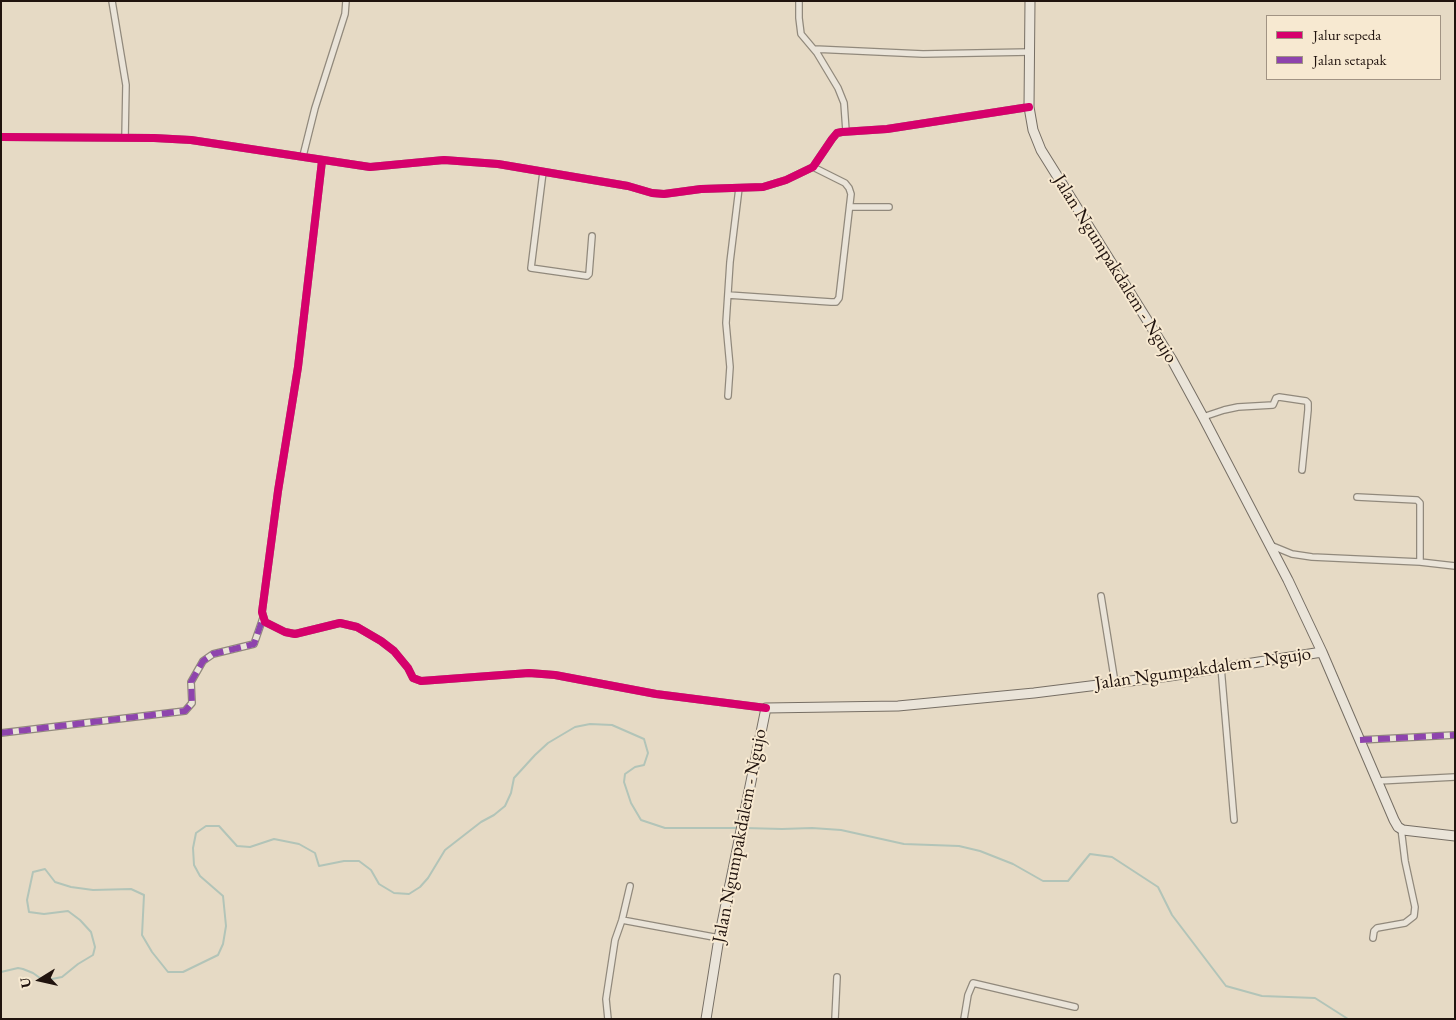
<!DOCTYPE html>
<html>
<head>
<meta charset="utf-8">
<style>
  body { margin:0 }
  #map { position:relative; width:1456px; height:1020px; overflow:hidden; background:#e6dac5; font-family:"EB Garamond",serif }
  canvas { display:block }
  .frame { position:absolute; inset:0; border:2px solid #20130e; pointer-events:none }
  .legend { position:absolute; left:1266px; top:15px; width:175px; height:65px; box-sizing:border-box; background:#f7e9d1; border:1px solid #a19383; margin:0; padding:6px 9px; list-style:none; font-size:15px; color:#20130e }
  .legend li { display:flex; align-items:center; gap:10px; height:25px }
  .legend b { width:25px; border:1px solid #a19383 }
  .north { position:absolute; left:15px; top:955px; width:50px; height:50px; -webkit-text-stroke:4px #f7e9d1; paint-order:stroke; rotate:260deg; font-size:14px; font-weight:700; line-height:20px; text-align:center; color:#20130e }
  .north::after { content:''; display:block; margin:auto; width:18px; height:22px; background:#20130e; clip-path:polygon(50% 0,100% 100%,50% 72%,0 100%) }
</style>
</head>
<body>
<div id="map">
<canvas width="1456" height="1020"></canvas>
<div class="frame"></div>
<ul class="legend">
<li><b style="height:6px;background:#d6006c"></b>Jalur sepeda</li>
<li><b style="height:6px;background:#8e44ad"></b>Jalan setapak</li>
</ul>
<div class="north">U</div>
</div>
<script>
const ctx = document.querySelector('canvas').getContext('2d');
ctx.lineJoin = 'round';
const toPath = rows => new Path2D(rows.map(r => 'M' + r).join(''));
function stroke(path, color, width, dash) { ctx.strokeStyle = color; ctx.lineWidth = width; ctx.lineCap = dash ? 'butt' : 'round'; ctx.setLineDash(dash || []); ctx.stroke(path); }
function write(font, color, halo, rows, align = 'center') {
  ctx.font = font + ' "EB Garamond",serif'; ctx.lineWidth = 4; ctx.setLineDash([]); ctx.textBaseline = 'middle'; ctx.strokeStyle = halo; ctx.fillStyle = color; for (const [text, x, y, turn = 0] of rows) {
    ctx.save(); ctx.translate(x, y); ctx.rotate((+turn || 0) * Math.PI / 180); ctx.textAlign = isNaN(turn) ? turn : align; if (halo) ctx.strokeText(text, 0, 0); ctx.fillText(text, 0, 0); ctx.restore();
  }
}
stroke(toPath([
  [745,828,782,829,812,828,841,830,904,844,959,846,980,851,1013,864,1043,881,1068,881,1090,854,1112,857,1158,887,1172,915,1226,986,1262,996,1315,998,1348,1019],
  [1,972,18,968,23,969,33,973,40,978,52,979,62,977,78,964,93,955,95,947,91,932,80,920,68,911,44,914,29,912,27,900,33,872,45,869,55,882,71,887,93,890,131,889,144,895,142,935,152,952,168,972,183,972,218,955,223,944,226,926,223,896,200,876,194,865,193,848,196,833,206,826,219,826,237,846,250,847,274,839,299,844,315,853,319,866,344,861,359,861,371,870,379,884,394,893,409,894,420,887,428,878,445,850,481,822,494,815,505,806,511,793,514,778,535,755,548,743,575,727,590,724,612,725,644,739,648,753,644,765,635,767,625,774,624,782,631,803,641,820,665,828,738,828]
]), '#b2c4b8', 2);
const street = toPath([
  [112,1,126,85,125,138],
  [799,1,799,18,801,34,817,53,838,88,844,103,846,131],
  [814,49,923,54,1030,52],
  [1,137,154,138,191,140,370,167,444,160,498,164,628,186,652,193,664,194,701,189,763,187,786,180,813,167,832,139,837,133,842,132,887,129,1029,107],
  [303,156,315,108,345,14,346,1],
  [322,161,298,367,278,491,262,612,265,622,285,632,295,634,340,623,357,627,381,641,394,651,408,668,413,678,421,681,529,673,555,675,656,694,766,708],
  [543,172,531,268,587,276,589,274,592,236],
  [850,207,889,207],
  [728,295,831,302,836,302,839,298,851,194,849,188,845,183,813,167],
  [728,396,730,367,726,323,730,262,739,188],
  [1203,417,1224,410,1238,407,1273,405,1276,398,1279,397,1306,401,1308,403,1308,410,1302,470],
  [1357,497,1417,500,1420,503,1420,562],
  [1270,545,1292,554,1312,557,1420,562,1455,566],
  [1101,596,1115,683],
  [1221,667,1234,820],
  [1,733,185,711,192,703,191,682,203,661,213,654,254,644,263,618],
  [1360,740,1455,735],
  [1378,781,1455,777],
  [622,920,719,938],
  [1373,938,1374,931,1377,928,1405,923,1414,916,1415,907,1405,861,1401,828],
  [608,1019,606,999,615,940,622,920,630,886],
  [835,1019,837,977],
  [964,1019,968,995,973,983,1075,1007]
]);
const secondary = toPath([
  [1030,1,1029,107,1033,130,1041,150,1172,360,1203,417,1288,580,1322,652,1394,820,1398,827,1403,830,1455,836],
  [706,1019,719,938,766,708,898,706,1034,693,1170,676,1322,652]
]);
stroke(street, '#91897c', 8);
stroke(secondary, '#766e64', 11);
stroke(street, '#eae4d9', 5.5);
stroke(secondary, '#eae4d9', 9);
stroke(toPath([
  [1,733,185,711,192,703,191,682,203,661,213,654,254,644,263,618],
  [1360,740,1455,735]
]), '#8e44ad', 6, [12, 6]);
stroke(toPath([
  [1,137,154,138,191,140,370,167,444,160,498,164,628,186,652,193,664,194,701,189,763,187,786,180,813,167,832,139,837,133,842,132,887,129,1029,107],
  [322,161,298,367,278,491,262,612,265,622,285,632,295,634,340,623,357,627,381,641,394,651,408,668,413,678,421,681,529,673,555,675,656,694,766,708]
]), '#d6006c', 8);
write('19px', '#20130e', '#f7e9d1', [
  ["Jalan Ngumpakdalem - Ngujo",1115,269,58],
  ["Jalan Ngumpakdalem - Ngujo",1203,669,-8],
  ["Jalan Ngumpakdalem - Ngujo",740,836,-79]
]);
</script>
</body>
</html>
